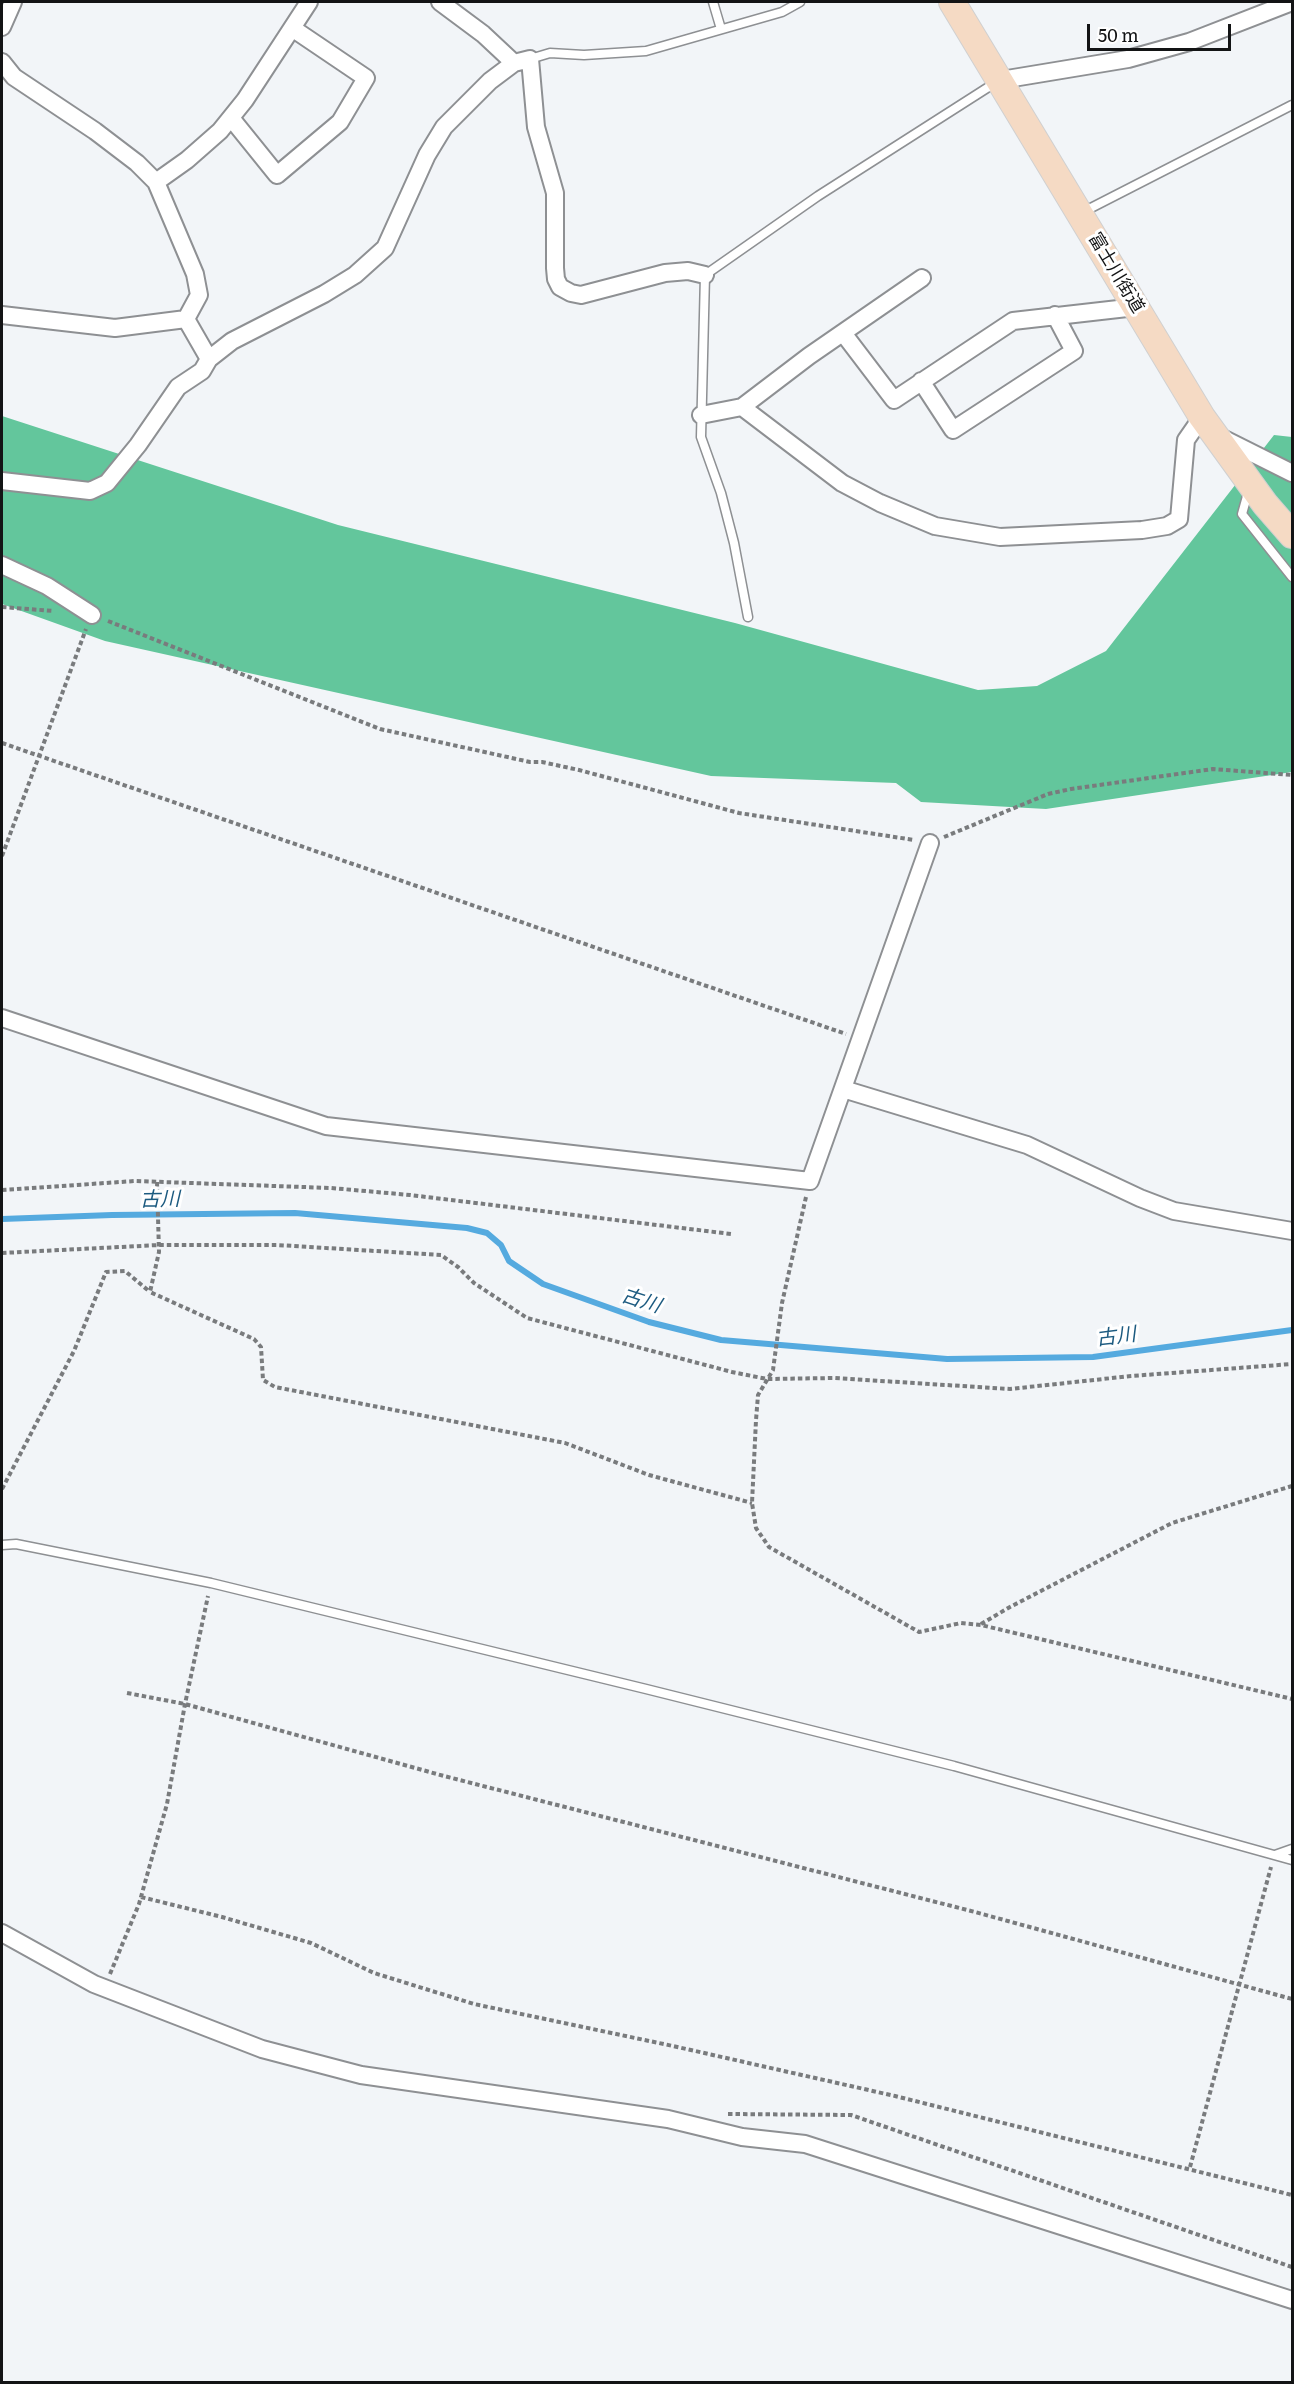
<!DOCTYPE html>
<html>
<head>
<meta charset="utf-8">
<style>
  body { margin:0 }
  #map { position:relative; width:1294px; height:2384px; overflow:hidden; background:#f2f5f8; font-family:Literata,serif }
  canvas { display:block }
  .frame { position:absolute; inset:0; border:3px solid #131415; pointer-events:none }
  .scale { position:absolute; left:1087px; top:24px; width:144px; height:27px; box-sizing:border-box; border:3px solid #131415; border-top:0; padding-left:8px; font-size:18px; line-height:21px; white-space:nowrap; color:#131415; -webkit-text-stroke:4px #fff; paint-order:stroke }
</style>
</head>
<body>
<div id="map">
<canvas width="1294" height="2384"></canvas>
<div class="frame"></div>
<div class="scale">50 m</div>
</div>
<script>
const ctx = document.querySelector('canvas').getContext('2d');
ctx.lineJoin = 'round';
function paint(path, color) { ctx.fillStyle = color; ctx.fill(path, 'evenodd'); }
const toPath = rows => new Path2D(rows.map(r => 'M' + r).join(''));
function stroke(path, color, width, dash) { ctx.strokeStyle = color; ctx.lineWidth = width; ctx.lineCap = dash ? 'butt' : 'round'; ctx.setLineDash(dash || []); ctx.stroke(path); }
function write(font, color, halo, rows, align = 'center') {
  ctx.font = font + ' Literata,"Noto Sans JP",serif'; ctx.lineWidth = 6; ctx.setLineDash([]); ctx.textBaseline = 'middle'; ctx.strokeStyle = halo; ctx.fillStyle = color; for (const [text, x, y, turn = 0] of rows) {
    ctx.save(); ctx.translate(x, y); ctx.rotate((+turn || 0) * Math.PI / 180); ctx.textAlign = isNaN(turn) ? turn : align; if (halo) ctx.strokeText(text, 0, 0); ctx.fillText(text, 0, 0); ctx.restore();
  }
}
paint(toPath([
  [2,416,338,525,735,623,978,690,1037,686,1106,651,1274,435,1292,437,1292,772,1046,809,921,802,896,783,711,776,105,641,2,604]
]), '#63c69c');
stroke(toPath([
  [2,1219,112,1215,295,1213,467,1228,487,1233,501,1245,509,1261,543,1284,649,1322,721,1340,947,1359,1093,1357,1292,1330]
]), '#55aadf', 6);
const service = toPath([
  [713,2,721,29],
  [530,59,550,53,584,55,646,51,782,12,800,2],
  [1083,212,1292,105],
  [1249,489,1242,514,1292,577],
  [748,617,734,543,721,493,701,437,705,275,818,196,998,81],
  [2,1545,16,1544,211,1583,646,1689,954,1766,1292,1860],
  [1275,1855,1292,1849]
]);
const minor = toPath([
  [440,2,483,34,514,63],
  [2,27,13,2],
  [2,62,14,77,95,131,137,163,156,182,195,274,199,295,186,319,209,359],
  [1001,80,1128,59,1189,42,1292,2],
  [231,118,277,175,340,122,366,78,292,28],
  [156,182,187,160,220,131,245,100,309,2],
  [2,315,115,328,186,319],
  [843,333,894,400,1013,321,1136,307],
  [921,381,953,430,1074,351,1055,315],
  [742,407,842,483,880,503,935,526,1000,537,1142,530,1167,526,1179,519,1186,440,1202,417],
  [701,415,742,407,809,356,922,278],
  [1218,436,1292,473],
  [2,481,90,491,107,483,138,445,178,387,202,371,209,359,232,341,324,294,355,275,385,248,427,155,444,127,490,81,514,63,530,59,536,127,555,193,555,268,556,279,560,287,571,293,581,295,665,273,688,271,705,275],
  [2,565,47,586,92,615],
  [2,1018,326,1126,810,1181,930,843],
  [843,1089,1027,1145,1140,1198,1174,1211,1292,1231],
  [2,1933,94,1984,262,2049,361,2075,668,2119,742,2137,805,2144,1292,2300]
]);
const primary = toPath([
  [952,2,1202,417,1265,504,1292,535]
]);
stroke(service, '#8e9093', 11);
stroke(minor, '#8e9093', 20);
stroke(primary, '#d0d0d0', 28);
stroke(toPath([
  [2,607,54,611],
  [108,621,380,729,530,762,542,762,579,770,739,813,914,840],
  [2,743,846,1034],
  [944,837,1048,794,1071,789,1213,769,1292,775],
  [2,856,86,629],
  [157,1182,159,1252,150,1292,254,1339,261,1347,263,1380,275,1387,565,1443,649,1475,752,1503],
  [2,1190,135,1181,331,1188,410,1195,731,1234],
  [806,1197,782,1303,773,1370,758,1395,756,1420,752,1503,756,1528,769,1547,919,1632,961,1623,981,1625,1292,1699],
  [2,1253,159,1245,277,1245,441,1255,458,1267,474,1283,527,1318,732,1372,767,1379,834,1378,1010,1389,1131,1376,1292,1364],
  [2,1489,74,1351,106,1272,125,1271,150,1292],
  [981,1624,1010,1607,1172,1523,1292,1486],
  [127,1693,185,1704,444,1776,975,1912,1292,1999],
  [141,1897,222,1917,311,1943,374,1973,474,2004,673,2046,895,2096,1292,2195],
  [110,1974,139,1904,167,1804,185,1704,208,1596],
  [728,2114,851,2115,1292,2267],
  [1190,2167,1271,1867]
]), '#797b7d', 4, [4.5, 3]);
stroke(service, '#fff', 8);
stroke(minor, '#fff', 16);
stroke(primary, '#f5dac4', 26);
write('18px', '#131415', '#fff', [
  ["富士川街道",1116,273,59]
]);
write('italic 20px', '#1d5b80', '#fff', [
  ["古川",160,1200,-1],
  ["古川",641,1301,18],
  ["古川",1116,1337,-7]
]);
</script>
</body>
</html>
